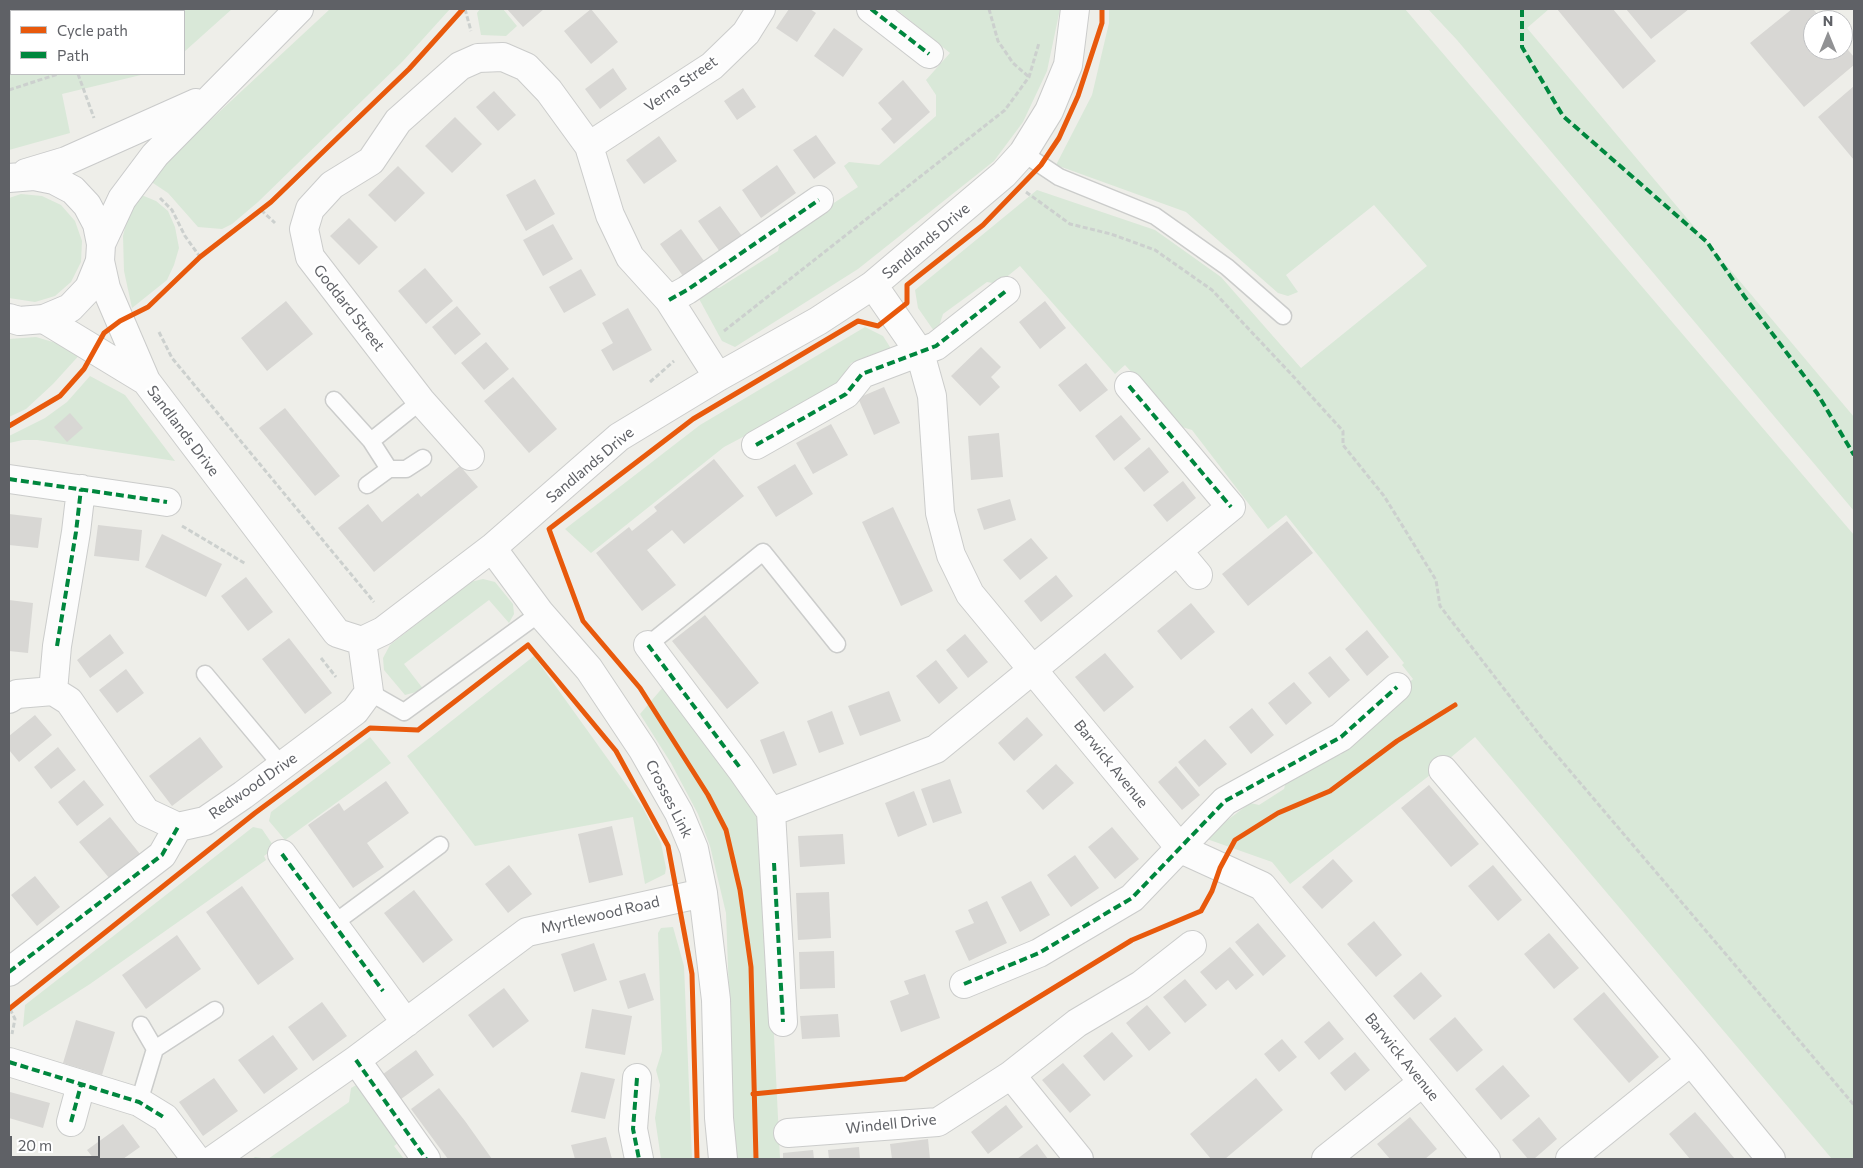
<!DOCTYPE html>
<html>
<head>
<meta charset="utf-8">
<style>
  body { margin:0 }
  #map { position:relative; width:1863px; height:1168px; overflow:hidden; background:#eeeee9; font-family:Commissioner,sans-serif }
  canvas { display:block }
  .frame { position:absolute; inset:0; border:10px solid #5f6166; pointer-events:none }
  .legend { position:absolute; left:10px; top:10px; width:175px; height:65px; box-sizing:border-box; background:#fff; border:1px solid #bfc0c2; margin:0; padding:6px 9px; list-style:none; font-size:15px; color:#5f6166 }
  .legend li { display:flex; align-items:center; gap:10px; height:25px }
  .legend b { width:25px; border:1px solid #bfc0c2 }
  .north { position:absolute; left:1803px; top:10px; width:50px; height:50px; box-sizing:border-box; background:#fff; border:1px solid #bfc0c2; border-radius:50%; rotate:0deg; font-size:14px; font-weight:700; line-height:20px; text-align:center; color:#5f6166 }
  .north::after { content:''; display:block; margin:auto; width:18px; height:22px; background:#919294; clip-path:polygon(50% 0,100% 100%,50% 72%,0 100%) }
  .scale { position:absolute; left:10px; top:1136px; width:90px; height:22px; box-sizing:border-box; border:2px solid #5f6166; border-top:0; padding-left:6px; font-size:15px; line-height:18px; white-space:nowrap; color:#5f6166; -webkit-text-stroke:4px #fff; paint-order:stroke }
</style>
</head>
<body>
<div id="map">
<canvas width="1863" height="1168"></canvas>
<div class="frame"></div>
<ul class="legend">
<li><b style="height:6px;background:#e8590c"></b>Cycle path</li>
<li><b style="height:6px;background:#00873e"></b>Path</li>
</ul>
<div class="north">N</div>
<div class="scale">20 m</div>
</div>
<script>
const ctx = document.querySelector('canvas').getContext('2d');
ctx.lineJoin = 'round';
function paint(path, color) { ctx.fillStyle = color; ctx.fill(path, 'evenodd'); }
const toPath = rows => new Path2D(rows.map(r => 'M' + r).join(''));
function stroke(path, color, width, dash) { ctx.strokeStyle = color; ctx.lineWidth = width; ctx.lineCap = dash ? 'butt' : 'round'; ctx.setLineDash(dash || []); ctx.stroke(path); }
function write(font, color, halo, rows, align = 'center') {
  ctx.font = font + ' Commissioner,sans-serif'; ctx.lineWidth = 5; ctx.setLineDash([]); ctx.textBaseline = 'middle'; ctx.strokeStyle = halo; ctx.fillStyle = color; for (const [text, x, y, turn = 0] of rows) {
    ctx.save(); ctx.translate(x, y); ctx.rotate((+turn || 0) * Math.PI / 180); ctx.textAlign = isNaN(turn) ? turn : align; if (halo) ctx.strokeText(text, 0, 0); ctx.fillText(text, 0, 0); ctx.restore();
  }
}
paint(toPath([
  [9,9,232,9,184,52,184,11,11,11,11,74,145,74,62,94,70,133,9,150],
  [330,9,450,9,403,61,258,202,232,224,222,229,198,227,168,193,147,179],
  [480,9,503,9,517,26,506,36,481,35,477,13],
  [896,9,1060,9,1047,71,1023,122,994,161,858,269,735,347,722,341,698,297,709,288,719,288,778,251,781,238,858,187,844,166,849,162,879,165,936,116,936,95,926,80,950,53],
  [1109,9,1405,9,1854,535,1854,1159,1832,1159,1475,737,1430,775,1290,884,1272,862,1204,838,1250,803,1259,805,1284,789,1287,777,1322,754,1340,755,1383,715,1384,707,1413,679,1402,665,1404,663,1286,515,1268,529,1192,430,1182,427,1125,365,1115,374,1020,266,998,284,987,282,943,314,939,326,934,331,918,308,915,290,1037,190,1155,230,1221,277,1301,368,1427,266,1374,205,1286,275,1298,292,1288,296,1278,293,1186,212,1056,165,1092,95,1109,23],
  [1428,9,1549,9,1527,28,1854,417,1854,511,1457,40],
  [21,194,42,196,61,205,75,221,82,241,81,262,71,282,55,296,35,302,9,298,9,198],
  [139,194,156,201,168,211,175,227,179,248,174,265,167,280,132,308,124,271,123,236,127,220],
  [865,327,883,336,895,355,879,352,851,363,837,387,724,447,591,553,565,529,700,425],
  [36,337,83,351,53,384,26,409,9,417,9,339],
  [90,376,125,395,175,461,37,440,23,440,9,443,9,436,45,418,67,402],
  [483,579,495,582,513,604,514,614,509,623,489,600,404,664,424,690,405,695,384,670,383,658,390,645,470,582],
  [534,656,643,808,661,843,666,868,665,874,645,884,633,817,475,846,407,756],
  [664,686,709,741,756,814,762,846,772,994,780,1159,735,1159,726,913,710,846,698,814,671,763,640,714],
  [370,737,391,763,285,840,269,821,271,812],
  [253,827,262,829,275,848,264,856,266,860,90,984,23,1027,25,1005],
  [673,927,684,966,692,1159,661,1159,655,1118,660,1085,656,1070,662,1051,658,933,661,928],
  [358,1084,401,1141,394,1146,404,1159,252,1159,255,1157,268,1159,349,1102,351,1088]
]), '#d9e8d8');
paint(toPath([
  [507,9,544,9,523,27],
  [591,9,618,42,591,64,564,31],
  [789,9,810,9,816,13,797,42,776,28],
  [1557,9,1613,9,1656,61,1623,89],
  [1626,9,1689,9,1651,39],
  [1792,9,1813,9,1823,20,1813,20,1813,50,1843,50,1843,44,1854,57,1854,65,1804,107,1750,43],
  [834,28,863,49,843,77,814,56],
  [613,68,627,89,600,109,585,89],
  [903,80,930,112,894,144,881,129,892,119,878,103],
  [1854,86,1854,160,1818,117],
  [743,88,756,107,737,120,724,101],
  [494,91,516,115,498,131,476,107],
  [455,117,482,144,452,173,425,146],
  [816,135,836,163,814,179,793,150],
  [659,136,677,161,644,184,626,160],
  [777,165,796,193,761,218,742,190],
  [398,166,425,193,395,222,368,195],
  [535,179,555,214,526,231,506,195],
  [720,206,742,236,720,252,698,221],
  [349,218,378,247,359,265,330,236],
  [553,224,573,259,543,276,523,240],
  [681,229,704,261,683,276,660,244],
  [425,268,453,301,426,324,398,291],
  [581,269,596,295,564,313,549,287],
  [286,301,313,334,267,371,241,338],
  [1045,301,1066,328,1040,349,1019,322],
  [457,306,481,334,455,355,432,327],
  [628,308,652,350,613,371,601,350,613,343,602,323],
  [486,342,509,369,484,390,461,363],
  [981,347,1001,367,991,377,1000,387,980,406,951,376],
  [1086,363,1108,390,1080,412,1058,385],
  [513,377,557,429,529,453,484,401],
  [884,387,900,423,874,435,858,398],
  [285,408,340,476,315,496,259,428],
  [70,413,83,428,67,442,54,427],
  [1121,415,1141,439,1114,461,1095,436],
  [831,424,848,455,813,474,796,443],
  [999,433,1003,477,971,480,968,436],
  [1149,447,1169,472,1144,492,1124,468],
  [714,459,744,496,684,544,672,530,647,550,676,585,642,611,596,553,629,527,632,531,657,511,654,507],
  [795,464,813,494,776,517,757,487],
  [460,466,478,487,374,572,338,528,368,504,382,522,418,493,421,497],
  [1183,481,1196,498,1167,522,1153,505],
  [1010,499,1016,520,984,530,977,509],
  [893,507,933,591,901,606,862,522],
  [9,514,42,518,38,548,9,545],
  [1287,521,1313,553,1248,606,1222,574],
  [98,525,142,530,139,561,94,556],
  [162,534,222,564,206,597,145,567],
  [1031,538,1048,558,1020,580,1003,560],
  [1056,575,1073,596,1041,622,1024,601],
  [246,577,273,612,248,631,221,596],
  [9,600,33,603,28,653,9,651],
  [1191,603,1215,632,1181,660,1157,631],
  [705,615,759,683,727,709,672,641],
  [1367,630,1389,657,1367,676,1345,649],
  [110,634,124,653,90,678,77,660],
  [965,634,988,662,968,678,946,650],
  [289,638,332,693,305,714,262,659],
  [1105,653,1134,687,1104,712,1075,677],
  [1330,656,1350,680,1329,698,1308,673],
  [936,660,958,688,939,704,916,676],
  [126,669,144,693,117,713,99,690],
  [1294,682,1312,703,1286,725,1268,703],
  [889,691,901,721,860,736,848,706],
  [1252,708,1274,735,1251,754,1229,727],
  [832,711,844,744,819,753,807,721],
  [35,715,52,735,19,762,9,750,9,736],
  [1027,717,1043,735,1014,761,998,743],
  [784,731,797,765,773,774,760,740],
  [200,737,223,767,172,806,149,776],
  [1205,739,1227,764,1199,787,1178,762],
  [58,747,76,770,51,789,34,767],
  [1056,764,1074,783,1043,810,1026,791],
  [1176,766,1200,795,1182,810,1158,782],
  [950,779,962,813,933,823,921,789],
  [84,780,104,805,77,826,58,802],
  [386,781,409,813,367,843,384,867,353,888,308,825,339,803,344,811],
  [1429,785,1479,844,1451,867,1401,808],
  [914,791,927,825,898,837,885,803],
  [110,817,140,854,110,879,79,842],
  [612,826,623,875,589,883,578,834],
  [1112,827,1139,859,1115,879,1088,847],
  [843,834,845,864,800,867,798,836],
  [1075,855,1099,888,1071,907,1047,875],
  [1333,859,1353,881,1322,909,1302,887],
  [509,865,532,894,508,913,485,884],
  [1493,865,1522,900,1498,921,1468,886],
  [35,876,60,907,37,926,11,895],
  [1031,881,1050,915,1020,932,1001,897],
  [242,886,294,959,258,985,206,912],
  [414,890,453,940,423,963,384,913],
  [829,892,831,938,798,940,796,893],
  [987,901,1007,943,969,961,955,931,974,923,968,910],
  [1374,921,1402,955,1376,977,1347,944],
  [1258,923,1286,956,1263,976,1235,942],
  [1549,933,1579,968,1554,989,1524,954],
  [177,935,201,969,146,1009,122,975],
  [594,943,607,980,574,992,561,954],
  [1230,947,1254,975,1236,990,1228,980,1216,990,1200,972],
  [834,951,835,988,800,989,799,952],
  [1421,972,1442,996,1414,1020,1393,996],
  [645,973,654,1000,628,1009,619,981],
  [925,974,940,1018,901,1032,890,1001,909,994,904,981],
  [1185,979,1207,1005,1185,1023,1163,997],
  [504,988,529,1021,493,1048,468,1015],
  [1604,992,1659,1057,1629,1083,1573,1019],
  [322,1002,347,1036,313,1061,288,1027],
  [1147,1005,1171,1033,1149,1051,1126,1023],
  [592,1009,632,1016,625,1055,585,1048],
  [838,1014,840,1037,802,1039,800,1016],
  [1455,1017,1483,1050,1457,1072,1429,1039],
  [76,1020,115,1032,102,1075,63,1063],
  [1329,1021,1344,1039,1319,1060,1304,1042],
  [1112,1032,1133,1056,1104,1081,1083,1056],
  [273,1035,298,1069,264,1094,238,1060],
  [1282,1039,1297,1057,1279,1072,1264,1054],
  [416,1050,434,1075,397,1102,379,1077],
  [1355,1052,1370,1070,1345,1091,1330,1073],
  [1063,1063,1091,1095,1070,1113,1042,1080],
  [1503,1065,1530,1096,1501,1120,1475,1089],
  [581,1072,615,1079,605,1119,571,1112],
  [214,1078,238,1111,203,1136,179,1102],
  [1256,1078,1283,1110,1225,1159,1211,1159,1190,1134],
  [439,1088,465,1121,492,1159,448,1159,436,1143,411,1109],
  [10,1092,50,1103,43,1128,9,1118],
  [1006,1105,1023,1127,988,1154,971,1132],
  [1695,1112,1709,1128,1735,1159,1690,1159,1669,1134],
  [1410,1117,1437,1149,1425,1159,1390,1159,1377,1144],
  [1539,1117,1557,1139,1534,1159,1528,1159,1512,1140],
  [123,1124,140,1147,123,1159,94,1159,87,1150],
  [606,1137,612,1159,575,1159,571,1145],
  [928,1139,930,1159,892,1159,890,1144],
  [1037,1144,1048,1159,1017,1159],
  [859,1147,860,1159,829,1159,828,1150],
  [813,1150,814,1159,783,1159,783,1153]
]), '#d8d7d4');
const service = toPath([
  [1023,153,1059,177,1155,216,1227,267,1283,316],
  [334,400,371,441,389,469],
  [371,441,421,401],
  [367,485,389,469,406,469,423,458],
  [648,645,763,552,837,644],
  [205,674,282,766],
  [369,692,404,712,540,613],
  [333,924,440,845],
  [141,1025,155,1049,215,1010],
  [139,1102,155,1049]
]);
const minor = toPath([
  [871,9,929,54],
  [589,146,712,66,746,33,761,9],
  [100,261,106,288,146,381,337,633,362,641,383,631,492,548,619,437,718,377,818,321,873,285,1004,174,1023,153,1049,111,1068,65,1075,9],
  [873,285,920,353,932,396,940,513,951,555,970,594,1181,849,1262,886,1486,1159],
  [669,300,687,290,819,200],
  [44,319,146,381],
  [756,445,846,394,862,374,936,346,1006,291],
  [470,456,421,401,310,257,304,229,310,209,332,185,371,161,398,121,460,66,478,58,503,57,526,67,549,91,589,146,610,215,630,257,669,300,718,377],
  [9,479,167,502],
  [492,548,540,613,589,669,643,750,679,813,694,849,703,893,716,1000,719,1118,723,1159],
  [1178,551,1198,575],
  [648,645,741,769,771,812,783,1022],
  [53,691,57,646,76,532,81,489],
  [9,699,17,694,53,691,69,701,146,812,178,827,205,821,243,795,355,711,369,692,362,641],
  [1443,770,1691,1061,1771,1159],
  [771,812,936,749,1231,507,1129,386],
  [282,854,406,1023],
  [9,972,162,855,178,827],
  [964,984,1039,953,1132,898,1225,801,1341,737,1397,687],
  [356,1060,426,1159],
  [9,1062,139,1102,165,1118,196,1159],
  [1011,1075,1079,1159],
  [637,1078,633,1129,639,1159],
  [71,1122,81,1085],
  [788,1133,938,1122,1011,1075,1077,1023,1141,985,1192,945],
  [214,1159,356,1060,527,932,703,893],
  [1326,1159,1423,1082],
  [1570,1159,1691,1061]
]);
const secondary = toPath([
  [26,173,66,161,196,103],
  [9,178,34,176,54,180,73,190,87,205,97,224,101,244,100,261,89,288,70,308,44,319,19,321,9,318],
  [101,244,122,199,155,155,299,9]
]);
stroke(service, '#cbcccb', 19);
stroke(minor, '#cbcccb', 30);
stroke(secondary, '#c9caca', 30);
stroke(toPath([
  [465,9,471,31],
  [989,9,998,41,1013,63,1029,77],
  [143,11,145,9],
  [78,74,94,118],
  [9,90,58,74],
  [1026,192,1070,224,1111,234,1155,250,1212,290,1292,375,1343,431,1343,445,1384,496,1436,580,1440,606,1542,738,1854,1105],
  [160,198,172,210,185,236,200,257],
  [261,210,275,223],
  [724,331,1005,110,1029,77,1039,43],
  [159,332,172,358,374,602],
  [650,382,674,361],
  [182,526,246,564],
  [321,658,336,677],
  [10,1009,15,1019,12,1034]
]), '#ccd0ce', 3, [5, 2.5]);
stroke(service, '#fcfcfc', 16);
stroke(minor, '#fcfcfc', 28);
stroke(secondary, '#fcfcfc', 28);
stroke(toPath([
  [871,9,929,54],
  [1522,9,1522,47,1563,116,1707,242,1744,296,1817,393,1854,455],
  [669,300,687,290,819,200],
  [1129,386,1231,507],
  [756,445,846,394,862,374,936,346,1006,291],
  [9,479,167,502],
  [648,645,741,769],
  [57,646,76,532,81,489],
  [282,854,383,991],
  [774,863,783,1022],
  [9,972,162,855,178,827],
  [964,984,1039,953,1132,898,1225,801,1341,737,1397,687],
  [356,1060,426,1159],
  [9,1062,139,1102,165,1118],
  [637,1078,633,1129,639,1159],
  [71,1122,81,1085]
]), '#00873e', 4, [8, 4]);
stroke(toPath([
  [9,426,60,396,84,369,104,333,120,321,148,307,200,257,271,202,409,69,463,9],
  [9,1009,255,813,370,728,418,730,528,645,616,751,668,846,692,974,697,1159],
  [753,1094,905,1079,1132,940,1201,911,1212,891,1220,868,1235,840,1278,813,1330,791,1397,741,1455,705],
  [756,1159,751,967,740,890,726,830,708,795,640,688,583,621,549,529,693,419,858,321,878,326,907,303,907,285,983,225,1041,165,1059,138,1078,96,1102,23,1102,9]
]), '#e8590c', 5);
write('15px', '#5f6166', '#fff', [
  ["Verna Street",681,84,-35],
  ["Sandlands Drive",926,241,-40],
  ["Goddard Street",349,308,52],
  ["Sandlands Drive",183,431,53],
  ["Sandlands Drive",590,465,-40],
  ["Barwick Avenue",1111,764,51],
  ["Redwood Drive",253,786,-35],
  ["Crosses Link",669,799,63],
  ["Myrtlewood Road",600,915,-13],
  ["Barwick Avenue",1402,1057,51],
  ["Windell Drive",891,1124,-6]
]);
</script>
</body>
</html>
